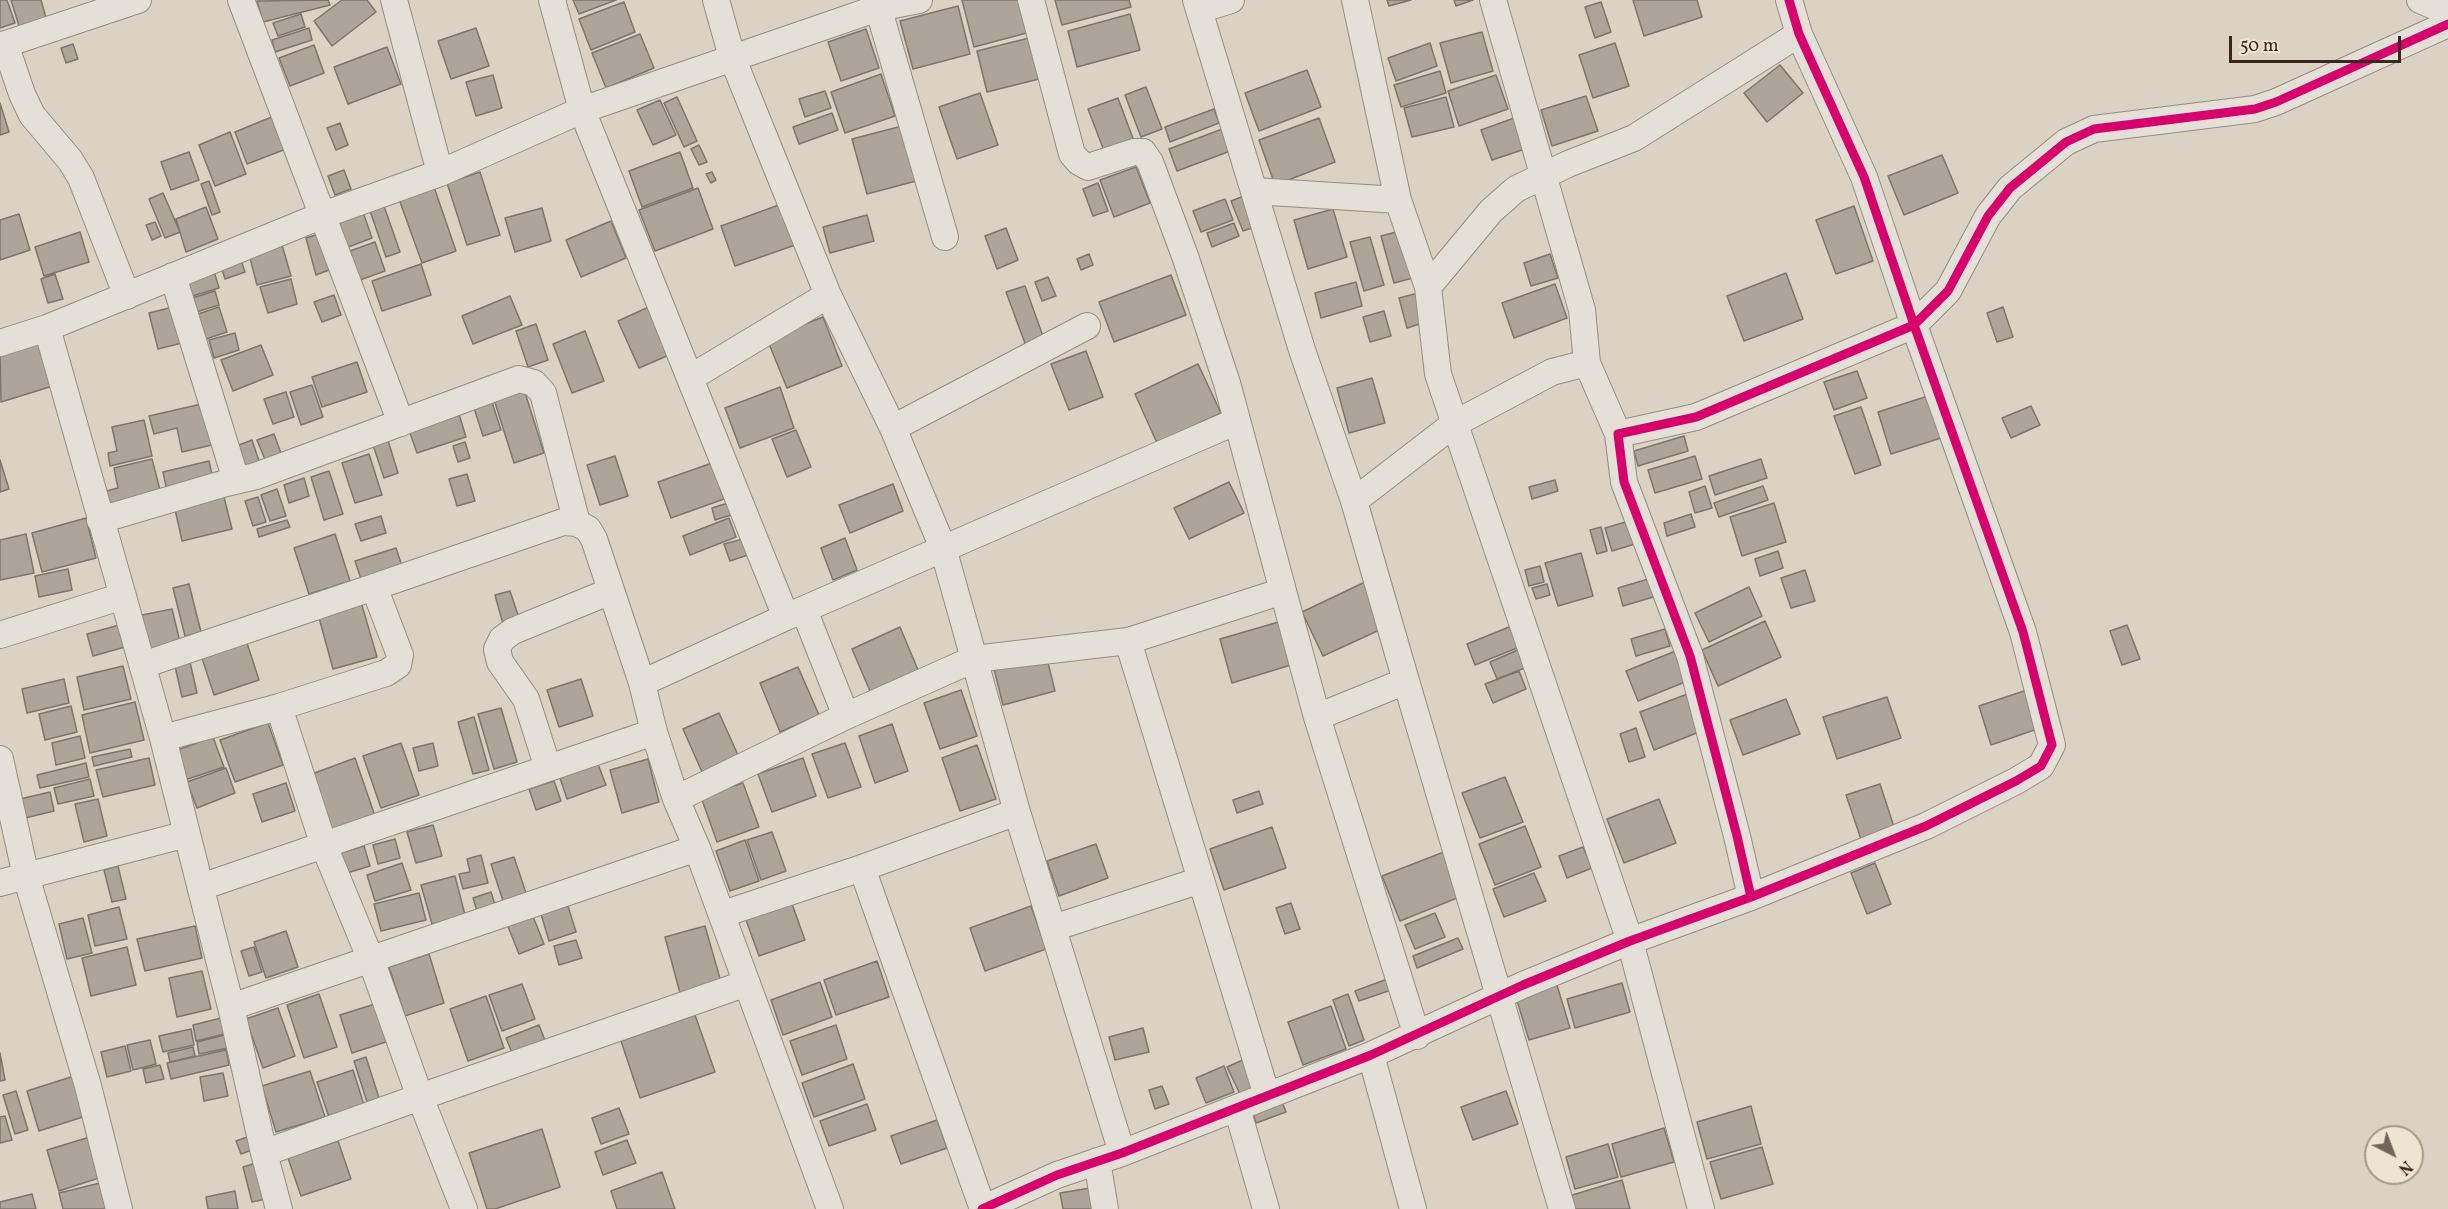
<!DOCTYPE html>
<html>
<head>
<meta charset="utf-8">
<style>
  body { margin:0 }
  #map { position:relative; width:2448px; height:1209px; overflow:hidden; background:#dbd2c3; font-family:Vollkorn,serif }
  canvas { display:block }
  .north { position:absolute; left:2364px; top:1125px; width:60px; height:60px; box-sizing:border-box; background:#eee4d2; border:2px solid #a69989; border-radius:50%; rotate:138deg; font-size:16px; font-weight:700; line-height:24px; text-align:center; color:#3a281b }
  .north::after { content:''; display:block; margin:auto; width:21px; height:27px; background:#726456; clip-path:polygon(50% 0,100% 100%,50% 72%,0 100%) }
  .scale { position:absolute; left:2229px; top:36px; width:172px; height:27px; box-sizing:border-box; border:3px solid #3a281b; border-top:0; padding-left:8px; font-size:18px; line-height:21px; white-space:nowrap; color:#3a281b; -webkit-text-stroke:4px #eee4d2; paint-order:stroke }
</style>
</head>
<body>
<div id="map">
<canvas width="2448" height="1209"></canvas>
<div class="north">N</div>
<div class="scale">50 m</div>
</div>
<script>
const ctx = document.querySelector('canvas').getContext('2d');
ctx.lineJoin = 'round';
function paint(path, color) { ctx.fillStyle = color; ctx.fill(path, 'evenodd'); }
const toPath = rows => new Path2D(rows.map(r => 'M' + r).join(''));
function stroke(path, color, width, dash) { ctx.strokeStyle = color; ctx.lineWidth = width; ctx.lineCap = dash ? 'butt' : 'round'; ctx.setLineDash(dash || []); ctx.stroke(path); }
const building = toPath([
  [0,0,7,0,15,23,0,28,0,0],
  [11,0,41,0,46,18,19,26,11,0],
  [328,0,330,5,263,22,257,1,328,0],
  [342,0,367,0,376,12,332,46,314,21,342,0],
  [573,0,616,0,579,14,573,0],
  [962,0,1025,0,1034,31,974,47,962,0],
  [1055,0,1129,0,1131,7,1062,25,1055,0],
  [1387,0,1411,0,1389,6,1387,0],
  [1454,0,1473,0,1456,6,1454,0],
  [1633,0,1697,0,1702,17,1644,36,1633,0],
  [624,2,635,32,591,50,579,19,624,2],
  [1601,2,1611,32,1595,38,1585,7,1601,2],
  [958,6,970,54,913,69,900,21,958,6],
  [301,14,305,27,278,36,273,23,301,14],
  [1130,14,1140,50,1077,67,1068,31,1130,14],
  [309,28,312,40,275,52,272,40,309,28],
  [476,28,489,66,451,79,438,41,476,28],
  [866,29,879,68,841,81,828,42,866,29],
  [1482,32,1493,71,1451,83,1440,43,1482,32],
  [640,34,654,68,606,88,592,53,640,34],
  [1037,36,1047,77,987,92,977,51,1037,36],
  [1430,43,1437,66,1396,81,1388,58,1430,43],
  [1615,43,1629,86,1593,98,1579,55,1615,43],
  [73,44,78,59,66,63,61,48,73,44],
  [314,45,324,73,290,86,279,58,314,45],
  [387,47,401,84,348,104,334,67,387,47],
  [1780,65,1803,93,1767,122,1744,93,1780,65],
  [1307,70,1321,107,1259,131,1245,93,1307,70],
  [1440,71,1446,93,1401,107,1394,85,1440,71],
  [881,74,895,116,845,133,831,92,881,74],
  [493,75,502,108,476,116,466,82,493,75],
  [1496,75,1508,109,1459,126,1448,91,1496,75],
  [1146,87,1162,129,1141,137,1125,95,1146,87],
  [825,91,831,108,805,117,799,99,825,91],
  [980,93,998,145,957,159,939,107,980,93],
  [1586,96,1598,131,1552,146,1541,110,1586,96],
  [677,97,697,141,684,147,664,103,677,97],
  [1446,97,1454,127,1412,137,1404,108,1446,97],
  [1118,98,1135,144,1106,156,1088,109,1118,98],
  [660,100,676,135,653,145,637,110,660,100],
  [0,103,9,132,0,135,0,103],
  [1214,109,1219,123,1170,142,1165,127,1214,109],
  [832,113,838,130,799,144,793,127,832,113],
  [274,116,286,149,247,164,235,132,274,116],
  [1517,117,1528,148,1492,160,1481,130,1517,117],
  [1319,118,1335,162,1275,185,1259,140,1319,118],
  [340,123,348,145,336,150,327,128,340,123],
  [902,126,916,181,867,194,852,139,902,126],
  [1225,128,1233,150,1177,171,1169,149,1225,128],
  [230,132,246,174,215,186,199,145,230,132],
  [699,145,707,162,699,165,691,149,699,145],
  [189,152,199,180,171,190,161,162,189,152],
  [680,152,693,188,642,207,629,171,680,152],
  [1942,155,1958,193,1904,215,1888,176,1942,155],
  [1136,167,1150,203,1114,217,1100,180,1136,167],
  [344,170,351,189,335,195,328,176,344,170],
  [480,172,500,235,467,245,447,183,480,172],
  [712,172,716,180,711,183,706,174,712,172],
  [209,181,220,212,212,215,201,184,209,181],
  [1098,183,1108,211,1093,216,1083,189,1098,183],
  [434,187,456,251,422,263,399,199,434,187],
  [698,188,713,229,655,251,639,210,698,188],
  [163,193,180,232,165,238,149,199,163,193],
  [1244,196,1255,227,1243,231,1231,201,1244,196],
  [1225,199,1233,220,1201,232,1193,211,1225,199],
  [787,202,801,243,735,266,721,226,787,202],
  [384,206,400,252,386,257,370,211,384,206],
  [1854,206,1873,261,1836,274,1816,220,1854,206],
  [206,207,218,239,186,252,176,219,206,207],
  [542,208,551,241,515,252,505,218,542,208],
  [1333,209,1347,257,1308,269,1294,220,1333,209],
  [363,212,372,238,343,249,334,222,363,212],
  [19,214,30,250,0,260,0,220,19,214],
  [867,215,874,241,830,253,823,227,867,215],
  [611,221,626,258,581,277,566,240,611,221],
  [155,222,161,236,152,240,146,225,155,222],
  [1234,223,1239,236,1212,247,1207,233,1234,223],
  [1006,228,1018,260,997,269,985,236,1006,228],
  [1400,231,1413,278,1394,283,1381,236,1400,231],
  [80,232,89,262,44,276,35,247,80,232],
  [319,234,329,270,316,275,306,238,319,234],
  [1370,237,1384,285,1364,291,1350,242,1370,237],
  [375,242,385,271,360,280,350,251,375,242],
  [282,245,291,276,257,285,249,254,282,245],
  [1089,254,1093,265,1081,270,1077,259,1089,254],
  [1550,254,1558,278,1531,286,1524,263,1550,254],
  [241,260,245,272,225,279,221,266,241,260],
  [421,264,431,295,382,311,372,281,421,264],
  [214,271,219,288,189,297,184,280,214,271],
  [1786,273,1803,319,1744,341,1727,296,1786,273],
  [55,274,63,299,48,303,41,279,55,274],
  [1171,275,1186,315,1114,342,1099,302,1171,275],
  [1048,277,1056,296,1042,301,1035,282,1048,277],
  [291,279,297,304,268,313,260,287,291,279],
  [1356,282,1362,306,1321,318,1315,293,1356,282],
  [1555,284,1567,318,1514,338,1502,303,1555,284],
  [1025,286,1044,339,1026,346,1006,292,1025,286],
  [215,291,219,305,193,313,189,299,215,291],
  [1418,293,1426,322,1407,328,1399,298,1418,293],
  [334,295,341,315,322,322,314,302,334,295],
  [510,296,522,325,473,344,462,316,510,296],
  [653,305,674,353,639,368,618,321,653,305],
  [173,307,182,343,158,349,149,313,173,307],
  [219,307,227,332,200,341,192,316,219,307],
  [2003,307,2013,337,1997,342,1987,313,2003,307],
  [1384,311,1391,336,1370,342,1363,317,1384,311],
  [823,317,842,366,787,388,767,339,823,317],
  [536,324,548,360,528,367,516,331,536,324],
  [585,331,604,381,572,393,553,344,585,331],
  [235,333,239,350,214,358,209,340,235,333],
  [42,340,56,385,1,402,0,353,42,340],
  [261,345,273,375,233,391,221,360,261,345],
  [1086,351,1103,397,1069,410,1051,364,1086,351],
  [357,362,367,392,322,407,312,377,357,362],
  [1198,364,1221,413,1157,443,1135,394,1198,364],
  [1857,371,1867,398,1834,410,1824,382,1857,371],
  [1372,378,1385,423,1349,433,1337,388,1372,378],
  [522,383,544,453,514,463,492,393,522,383],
  [312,385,323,417,301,425,290,392,312,385],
  [780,387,794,428,740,448,725,408,780,387],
  [286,392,294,417,273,424,264,399,286,392],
  [1928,396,1941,438,1891,454,1878,412,1928,396],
  [491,399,501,430,483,436,473,405,491,399],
  [206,403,216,444,182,452,177,428,154,434,149,416,206,403],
  [2031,406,2040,425,2011,438,2002,418,2031,406],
  [1861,407,1881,465,1855,474,1834,416,1861,407],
  [459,414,466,437,417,453,409,430,459,414],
  [144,420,152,456,110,466,108,453,117,451,112,427,144,420],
  [796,430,811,467,787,477,772,439,796,430],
  [274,434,282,456,266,462,257,440,274,434],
  [1684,436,1688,451,1638,466,1634,451,1684,436],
  [387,437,398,473,384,478,372,442,387,437],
  [252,440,261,467,241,474,231,448,252,440],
  [465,442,470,458,458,462,453,446,465,442],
  [369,454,382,495,355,503,342,463,369,454],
  [615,456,628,496,600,505,587,465,615,456],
  [1695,456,1702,479,1655,493,1648,470,1695,456],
  [152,459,161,494,109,507,106,491,118,488,114,468,152,459],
  [1761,459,1767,478,1715,495,1709,476,1761,459],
  [0,460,9,489,0,492,0,460],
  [209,461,213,480,167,491,163,472,209,461],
  [712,463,724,499,671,518,658,482,712,463],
  [329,471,343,514,324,520,311,477,329,471],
  [467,474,475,501,457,506,449,479,467,474],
  [304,478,309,496,289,503,284,485,304,478],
  [1555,480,1558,491,1532,499,1529,487,1555,480],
  [1229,482,1244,513,1189,539,1174,508,1229,482],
  [893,484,903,511,850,533,839,505,893,484],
  [1705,486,1712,508,1695,513,1689,492,1705,486],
  [1763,486,1768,500,1719,517,1714,503,1763,486],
  [222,489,232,529,182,541,173,500,222,489],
  [277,489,286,516,270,521,261,495,277,489],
  [258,497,266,522,253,526,245,501,258,497],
  [728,503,731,515,715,520,712,508,728,503],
  [1774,503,1786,542,1742,556,1730,517,1774,503],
  [1691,514,1695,527,1667,536,1664,523,1691,514],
  [381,516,386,533,361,541,355,524,381,516],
  [86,518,96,558,42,572,32,533,86,518],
  [729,518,736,537,690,555,683,536,729,518],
  [287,520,290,527,259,537,257,529,287,520],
  [1629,521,1635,544,1612,551,1605,528,1629,521],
  [1601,527,1607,551,1597,554,1590,530,1601,527],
  [26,534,34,573,0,580,0,540,26,534],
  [335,534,350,581,309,594,294,548,335,534],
  [845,538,857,570,833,580,821,548,845,538],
  [743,539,748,555,730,561,724,544,743,539],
  [396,548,402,566,361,579,355,561,396,548],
  [1778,551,1783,568,1760,576,1755,559,1778,551],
  [1581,553,1593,596,1558,606,1545,563,1581,553],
  [1540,566,1544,582,1529,586,1525,570,1540,566],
  [68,569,72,590,39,597,35,576,68,569],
  [1805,570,1815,601,1791,608,1781,578,1805,570],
  [1655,577,1660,595,1623,606,1618,588,1655,577],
  [1365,582,1386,627,1323,656,1302,612,1365,582],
  [189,584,201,632,185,636,173,588,189,584],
  [1547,584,1550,595,1536,599,1532,588,1547,584],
  [1749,587,1762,616,1709,642,1695,613,1749,587],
  [510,591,519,618,503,624,495,595,510,591],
  [361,602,377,657,333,669,318,614,361,602],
  [172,609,180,642,149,649,142,615,172,609],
  [1282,621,1294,664,1232,683,1220,639,1282,621],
  [1765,621,1781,657,1718,686,1702,650,1765,621],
  [119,625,125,647,93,656,87,634,119,625],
  [1514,625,1522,646,1475,665,1467,644,1514,625],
  [2127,625,2140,659,2122,665,2110,631,2127,625],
  [900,627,918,670,870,691,852,649,900,627],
  [1665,629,1670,646,1636,656,1631,639,1665,629],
  [246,640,259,680,214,695,201,655,246,640],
  [1520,649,1527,667,1497,679,1490,662,1520,649],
  [1678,650,1690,680,1638,701,1626,671,1678,650],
  [1045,651,1055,691,1003,705,993,665,1045,651],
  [190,662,197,693,182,697,175,666,190,662],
  [123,666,131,699,84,710,77,677,123,666],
  [798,667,819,715,780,732,760,683,798,667],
  [1519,671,1526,689,1493,703,1485,684,1519,671],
  [64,679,69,703,27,713,22,689,64,679],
  [581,679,593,716,559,727,547,690,581,679],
  [2030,689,2043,727,1991,745,1979,706,2030,689],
  [961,690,977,736,940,749,924,703,961,690],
  [1690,693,1704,730,1654,750,1640,712,1690,693],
  [1887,697,1901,738,1837,759,1823,717,1887,697],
  [1786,699,1800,734,1743,755,1730,720,1786,699],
  [135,702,144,740,90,753,82,715,135,702],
  [71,706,77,732,45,740,39,714,71,706],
  [501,708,517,762,494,769,478,714,501,708],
  [719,713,738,755,702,772,683,729,719,713],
  [474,717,489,770,473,774,458,722,474,717],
  [268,723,283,765,235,782,220,740,268,723],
  [892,724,908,771,875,783,859,736,892,724],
  [1636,728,1645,757,1629,762,1620,734,1636,728],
  [80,736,85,758,56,765,52,743,80,736],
  [213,737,224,767,185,780,175,751,213,737],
  [401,743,419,795,381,808,363,756,401,743],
  [433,743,438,766,419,771,413,748,433,743],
  [845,743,861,787,828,798,812,754,845,743],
  [977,745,996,799,960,811,942,758,977,745],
  [130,749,132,757,94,766,92,757,130,749],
  [149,758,155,785,103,797,96,770,149,758],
  [355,758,375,816,333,832,312,774,355,758],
  [803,758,816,796,772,812,758,774,803,758],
  [596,759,606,785,567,799,558,772,596,759],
  [648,759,659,802,622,813,610,770,648,759],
  [86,763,89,777,40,788,37,775,86,763],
  [226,768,235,793,197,808,187,782,226,768],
  [1505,777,1523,822,1480,838,1462,793,1505,777],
  [90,779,94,796,58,804,54,788,90,779],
  [554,781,561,801,536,810,529,789,554,781],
  [286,783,295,811,262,822,253,794,286,783],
  [743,783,759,827,717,842,701,797,743,783],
  [1880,784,1896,833,1863,845,1846,795,1880,784],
  [1259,791,1263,804,1237,813,1233,800,1259,791],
  [50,792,54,811,25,818,20,799,50,792],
  [98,799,107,836,84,842,75,804,98,799],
  [1659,799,1676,843,1624,863,1607,819,1659,799],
  [433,825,442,856,416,863,407,832,433,825],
  [1525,826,1541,867,1495,885,1479,844,1525,826],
  [1272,827,1286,868,1224,890,1210,849,1272,827],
  [772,832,786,871,761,880,747,840,772,832],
  [395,839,400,858,378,864,373,845,395,839],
  [745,840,759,881,730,891,716,851,745,840],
  [1096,844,1108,878,1059,896,1047,861,1096,844],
  [364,846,370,866,347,873,340,853,364,846],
  [1583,847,1592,868,1567,878,1559,856,1583,847],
  [1449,850,1467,894,1400,921,1382,876,1449,850],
  [481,855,488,883,463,889,459,874,470,872,467,859,481,855],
  [514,857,527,896,504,904,491,864,514,857],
  [402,863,411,890,375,901,367,875,402,863],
  [1875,863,1891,904,1867,914,1851,873,1875,863],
  [118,866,126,899,112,902,104,870,118,866],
  [1534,873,1546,901,1504,917,1493,889,1534,873],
  [455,876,465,915,432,924,421,885,455,876],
  [491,892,496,908,478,914,473,898,491,892],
  [419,893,426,920,381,931,374,904,419,893],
  [1291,903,1300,929,1285,934,1276,908,1291,903],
  [792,904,805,940,759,956,746,920,792,904],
  [568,906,576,932,549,941,541,914,568,906],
  [1031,906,1046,949,985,971,970,928,1031,906],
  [119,907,127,939,95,946,88,915,119,907],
  [1435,913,1445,937,1415,949,1405,925,1435,913],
  [532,914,544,944,519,954,507,924,532,914],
  [83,918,92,953,67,959,59,924,83,918],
  [195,926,202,958,145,971,137,939,195,926],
  [705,926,721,982,680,993,665,937,705,926],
  [286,931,298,967,266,978,254,942,286,931],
  [1458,938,1463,949,1417,968,1413,956,1458,938],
  [576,940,582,958,559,965,554,946,576,940],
  [127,947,136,985,91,996,82,958,127,947],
  [254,947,262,972,249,976,241,951,254,947],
  [429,954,444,1003,405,1016,389,967,429,954],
  [877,961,889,997,836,1015,824,980,877,961],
  [202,971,211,1009,177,1017,169,978,202,971],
  [1390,978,1394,989,1359,1001,1355,991,1390,978],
  [820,982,832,1017,783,1035,771,1000,820,982],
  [1556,982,1570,1028,1529,1040,1515,994,1556,982],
  [1622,983,1630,1012,1575,1028,1567,999,1622,983],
  [522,984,535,1019,502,1031,489,995,522,984],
  [319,994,337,1047,304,1058,287,1005,319,994],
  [1348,994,1364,1040,1349,1046,1333,1000,1348,994],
  [486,996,504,1048,468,1061,450,1009,486,996],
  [375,1004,386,1042,352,1053,340,1015,375,1004],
  [1331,1006,1346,1049,1303,1065,1288,1022,1331,1006],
  [278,1008,295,1056,263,1068,246,1019,278,1008],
  [695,1015,715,1072,640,1098,621,1041,695,1015],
  [221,1018,224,1034,196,1041,193,1025,221,1018],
  [539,1025,546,1043,513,1055,506,1038,539,1025],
  [836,1025,847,1059,802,1075,790,1041,836,1025],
  [1143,1028,1149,1052,1115,1060,1109,1037,1143,1028],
  [191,1029,194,1045,163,1052,159,1036,191,1029],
  [225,1035,228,1048,199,1054,197,1042,225,1035],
  [150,1040,156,1064,133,1070,127,1045,150,1040],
  [125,1046,131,1071,107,1077,101,1052,125,1046],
  [193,1047,195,1056,170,1062,168,1053,193,1047],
  [226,1050,229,1065,171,1079,167,1063,226,1050],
  [0,1053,5,1080,0,1081,0,1053],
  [366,1057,379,1098,367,1102,354,1061,366,1057],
  [1245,1059,1258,1085,1240,1094,1227,1067,1245,1059],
  [853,1064,865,1099,814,1117,802,1083,853,1064],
  [160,1065,164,1079,146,1083,143,1069,160,1065],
  [1224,1066,1234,1092,1206,1103,1196,1078,1224,1066],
  [353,1070,364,1105,329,1117,317,1082,353,1070],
  [310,1071,325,1117,276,1132,262,1086,310,1071],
  [223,1073,228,1096,204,1101,200,1077,223,1073],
  [74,1076,86,1116,39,1131,27,1091,74,1076],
  [1162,1086,1169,1104,1155,1109,1149,1090,1162,1086],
  [16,1091,28,1130,15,1134,3,1095,16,1091],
  [1506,1091,1518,1124,1473,1140,1461,1107,1506,1091],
  [1282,1102,1286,1112,1256,1123,1253,1113,1282,1102],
  [867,1104,876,1130,829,1146,820,1121,867,1104],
  [1751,1106,1761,1144,1707,1159,1697,1122,1751,1106],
  [619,1108,629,1134,601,1144,592,1118,619,1108],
  [5,1116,12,1140,0,1143,0,1117,5,1116],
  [937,1120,947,1148,901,1164,891,1136,937,1120],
  [1664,1128,1674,1162,1621,1177,1612,1144,1664,1128],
  [542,1129,560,1187,495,1209,487,1209,469,1153,542,1129],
  [93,1136,105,1176,59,1191,47,1150,93,1136],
  [247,1137,252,1150,241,1154,236,1141,247,1137],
  [627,1140,636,1163,603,1175,595,1152,627,1140],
  [338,1141,351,1179,301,1196,288,1158,338,1141],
  [1608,1144,1618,1177,1575,1189,1566,1157,1608,1144],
  [1762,1147,1773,1184,1721,1199,1710,1162,1762,1147],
  [256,1163,266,1199,252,1202,243,1167,256,1163],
  [662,1172,675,1209,617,1209,611,1191,662,1172],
  [1622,1180,1630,1209,1573,1209,1569,1196,1622,1180],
  [100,1183,106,1209,63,1209,59,1193,100,1183],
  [1096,1187,1099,1209,1063,1209,1060,1193,1096,1187],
  [235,1191,238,1209,208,1209,206,1197,235,1191],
  [32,1194,36,1209,0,1209,0,1202,32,1194]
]);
paint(building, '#ada59a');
stroke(building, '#7d766c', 1.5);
const minor = toPath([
  [241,0,401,423],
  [394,0,440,173],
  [552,0,582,110,786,617,642,683,654,732],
  [876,0,945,237],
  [1196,0,1199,10,1231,0],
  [1355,0,1398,200,1428,287,1438,374,1630,941,1701,1209],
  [1493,0,1582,310,1587,363],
  [2420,0,2448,12],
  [1199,10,1302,350,1354,501,1406,681,1317,717,1283,591],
  [5,44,22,94,32,115,70,160,81,178,127,296],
  [0,46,138,0],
  [1254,191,1398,200],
  [173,276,236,480],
  [1428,287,1491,211,1516,189,1568,164,1634,138,1799,34],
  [828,295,893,428,943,548,1017,812,1122,1153],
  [47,328,163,738,187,834],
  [0,343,47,328,323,215,440,173,582,110,878,8,919,0],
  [690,378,828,295,732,57,716,0],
  [893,428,1087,326],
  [1354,501,1454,424,1552,372,1587,363,1618,434],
  [100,520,226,483,256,476,519,379,534,383,543,393,577,523],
  [374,587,563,522,577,523,588,529,594,539,642,683],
  [804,610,846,716],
  [786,617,1235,422],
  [0,635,123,596],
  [1128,641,1267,1096],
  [143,665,374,587,400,655,398,665,386,673,279,707,324,846,371,960,420,1097,747,983],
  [1406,681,1562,1209],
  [1317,717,1417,1036],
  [163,738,279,707],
  [0,759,26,876,187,834,231,1007,264,1153,279,1209],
  [548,768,526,699,500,662,497,649,502,639,513,631,611,591],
  [676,799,846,716,974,659,1128,641,1283,591,1227,383,1185,256,1150,162,1143,152,1134,152,1088,167,1079,162,1072,154,1031,0],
  [697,848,830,1209],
  [862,868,983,1209],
  [0,883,26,876,88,1086,119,1209],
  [201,887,654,732,676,799,697,848,231,1007],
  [1751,897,1926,826,2016,781,2041,766,2052,745,2023,632,1914,325,1948,291,1988,216,2010,188,2066,142,2094,129,2255,109,2276,102,2448,24],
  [723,914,862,868,1017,812],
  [1053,928,1201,880],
  [1371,1055,1413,1209],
  [1237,1108,1266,1209],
  [264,1153,420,1097,464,1209],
  [1097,1161,1105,1209],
  [982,1209,1057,1175,1122,1153,1371,1055,1523,985,1630,941,1751,897,1737,836,1690,656,1624,482,1618,434,1696,417,1914,325,1864,177,1799,34,1789,0]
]);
stroke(minor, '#948d82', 28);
stroke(minor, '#e4dfd7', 26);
stroke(toPath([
  [1751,897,1926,826,2016,781,2041,766,2052,745,2023,632,1914,325,1948,291,1988,216,2010,188,2066,142,2094,129,2255,109,2276,102,2448,24],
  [982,1209,1057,1175,1122,1153,1371,1055,1523,985,1630,941,1751,897,1737,836,1690,656,1624,482,1618,434,1696,417,1914,325,1864,177,1799,34,1789,0]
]), '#d6006c', 9);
</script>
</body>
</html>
